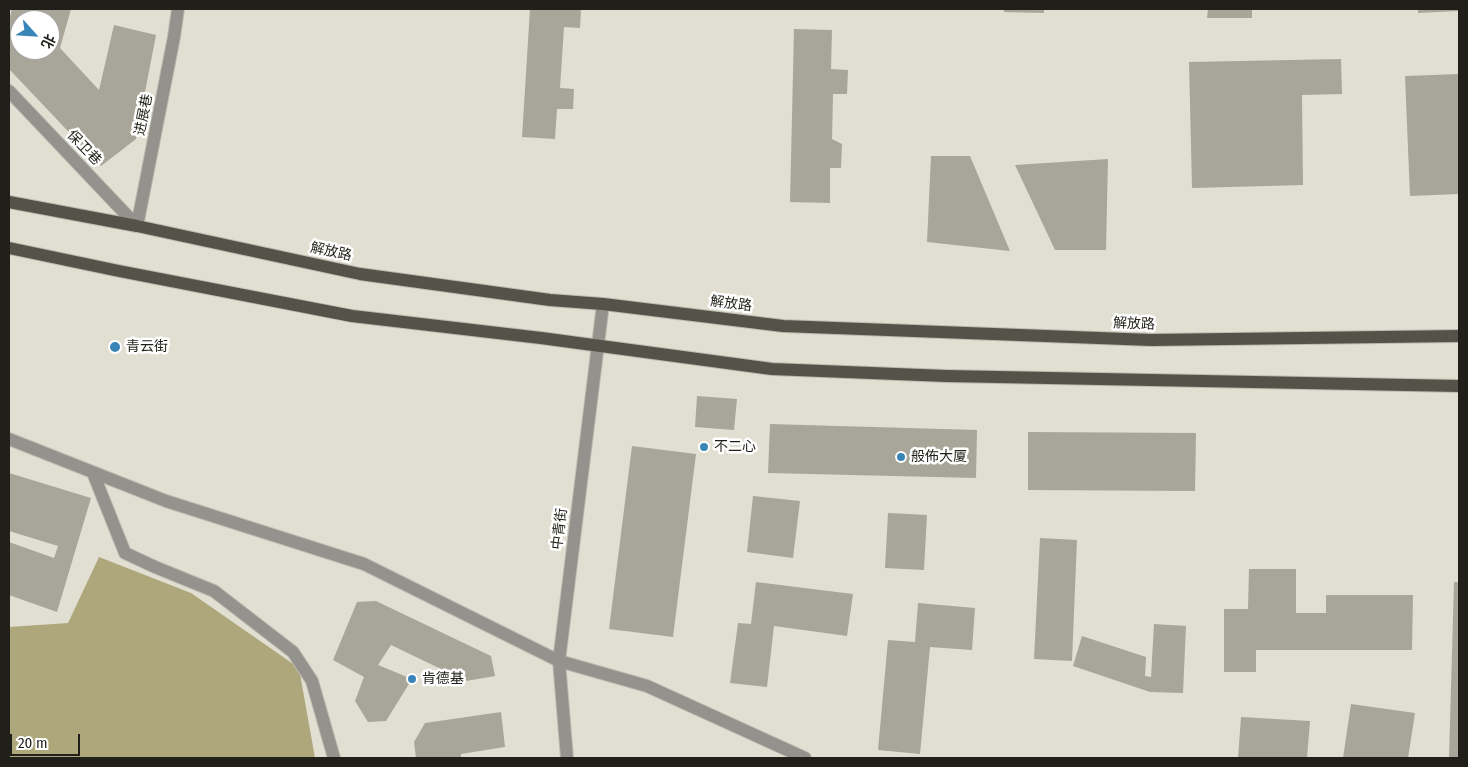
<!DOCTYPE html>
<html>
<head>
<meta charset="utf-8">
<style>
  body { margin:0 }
  #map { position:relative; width:1468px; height:767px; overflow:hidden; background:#e1dfd2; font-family:"Fira Sans Condensed","Noto Sans SC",sans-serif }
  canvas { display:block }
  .frame { position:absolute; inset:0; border:10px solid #201f1a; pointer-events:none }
  .north { position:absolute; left:10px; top:10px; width:50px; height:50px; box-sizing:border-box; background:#fff; border:1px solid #a6a5a3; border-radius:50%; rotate:116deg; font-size:14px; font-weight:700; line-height:20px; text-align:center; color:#201f1a }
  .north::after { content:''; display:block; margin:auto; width:18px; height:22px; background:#3985b8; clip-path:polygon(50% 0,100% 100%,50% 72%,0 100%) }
  .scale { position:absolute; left:10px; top:734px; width:70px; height:22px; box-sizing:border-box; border:2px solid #201f1a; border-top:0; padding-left:6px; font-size:15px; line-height:18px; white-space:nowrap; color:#201f1a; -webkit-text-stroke:4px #fff; paint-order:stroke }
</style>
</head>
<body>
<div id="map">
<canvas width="1468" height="767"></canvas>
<div class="frame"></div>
<div class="north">北</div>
<div class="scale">20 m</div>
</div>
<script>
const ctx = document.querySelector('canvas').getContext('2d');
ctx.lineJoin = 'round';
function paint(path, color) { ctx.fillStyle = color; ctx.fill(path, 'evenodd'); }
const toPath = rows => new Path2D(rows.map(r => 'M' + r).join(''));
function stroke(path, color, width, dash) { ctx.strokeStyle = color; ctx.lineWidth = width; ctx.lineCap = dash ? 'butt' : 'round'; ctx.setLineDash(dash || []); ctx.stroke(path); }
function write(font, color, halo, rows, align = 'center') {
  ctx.font = font + ' "Fira Sans Condensed","Noto Sans SC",sans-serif'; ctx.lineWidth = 5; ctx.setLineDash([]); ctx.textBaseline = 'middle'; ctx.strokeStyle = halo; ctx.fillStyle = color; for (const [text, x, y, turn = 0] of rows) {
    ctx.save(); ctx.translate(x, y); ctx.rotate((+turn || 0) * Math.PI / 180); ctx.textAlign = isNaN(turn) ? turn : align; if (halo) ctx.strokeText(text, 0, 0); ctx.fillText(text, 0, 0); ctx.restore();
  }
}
paint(toPath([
  [99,557,191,593,299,668,315,758,9,758,9,627,68,623]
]), '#aea77c');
paint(toPath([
  [12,9,71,9,60,48,99,90,114,25,156,35,136,139,101,166,9,69,9,20],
  [20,20,50,20,50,50,20,50],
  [530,9,581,9,580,28,564,27,560,88,574,89,573,109,557,109,555,139,522,137],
  [1004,9,1044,9,1044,13,1004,12],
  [1208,9,1252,9,1252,18,1207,18],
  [1418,9,1459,9,1459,11,1418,13],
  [794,29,832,30,831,69,848,70,847,94,833,94,832,139,842,144,841,168,830,168,830,203,790,202],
  [1341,59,1342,94,1302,95,1303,185,1192,188,1189,62],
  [1459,74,1459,194,1410,196,1405,76],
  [931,156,970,156,1010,251,927,242],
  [1108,159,1106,250,1055,250,1015,165],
  [697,396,737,399,734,430,695,427],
  [770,424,977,430,976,478,768,473],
  [1028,432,1196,433,1195,491,1028,490],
  [632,446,696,454,673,637,609,629],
  [9,473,91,498,57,612,9,595,9,542,54,558,58,546,9,531],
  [753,496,800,501,793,558,747,552],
  [888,513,927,515,924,570,885,568],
  [1040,538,1077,540,1072,661,1034,659],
  [1249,569,1296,569,1296,613,1326,613,1326,595,1413,595,1412,650,1256,650,1256,672,1224,672,1224,609,1248,609],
  [756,582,853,594,847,636,774,626,767,687,730,683,738,623,751,624],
  [1454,582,1459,582,1459,758,1449,758],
  [376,601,491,656,495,676,466,681,391,645,378,665,412,679,386,721,368,722,355,701,364,677,333,660,357,602],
  [918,603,975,608,972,650,930,647,920,754,878,750,888,640,915,642],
  [1154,624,1186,626,1183,693,1150,692,1073,666,1082,636,1146,657,1145,676,1151,677],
  [1351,704,1415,713,1408,758,1343,758],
  [501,712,505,747,461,754,461,758,416,758,414,742,425,723],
  [1241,717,1310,721,1307,758,1238,758]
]), '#a8a699');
const minor = toPath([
  [9,91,137,226],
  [137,226,174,37,178,9],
  [9,439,166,501,364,564,559,661,647,686,805,758],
  [93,473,125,553,155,567,214,591,293,652,312,681,334,758],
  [567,758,559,661,603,304]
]);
const major = toPath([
  [9,202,137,226,360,274,550,300,603,304,783,326,1151,340,1459,336],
  [9,248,119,271,352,316,541,338,772,369,946,376,1459,386]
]);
stroke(minor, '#bebcb1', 14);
stroke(major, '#bebcb1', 14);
stroke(minor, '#93928c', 12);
stroke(major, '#555349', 12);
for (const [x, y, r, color] of [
  [115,347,6,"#3985b8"],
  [704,447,5,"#3985b8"],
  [901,457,5,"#3985b8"],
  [412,679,5,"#3985b8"]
]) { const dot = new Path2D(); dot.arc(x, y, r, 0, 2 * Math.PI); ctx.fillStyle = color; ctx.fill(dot); stroke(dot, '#fff', 2); }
write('14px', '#201f1a', '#fff', [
  ["进展巷",144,115,-79],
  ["保卫巷",84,148,46],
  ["解放路",331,252,12],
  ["解放路",731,304,7],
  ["解放路",1134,324,2],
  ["中青街",560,529,-83]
]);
write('14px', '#201f1a', '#fff', [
  ["青云街",126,347],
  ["不二心",714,447],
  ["般佈大厦",911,457],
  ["肯德基",422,679]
], 'left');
</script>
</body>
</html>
